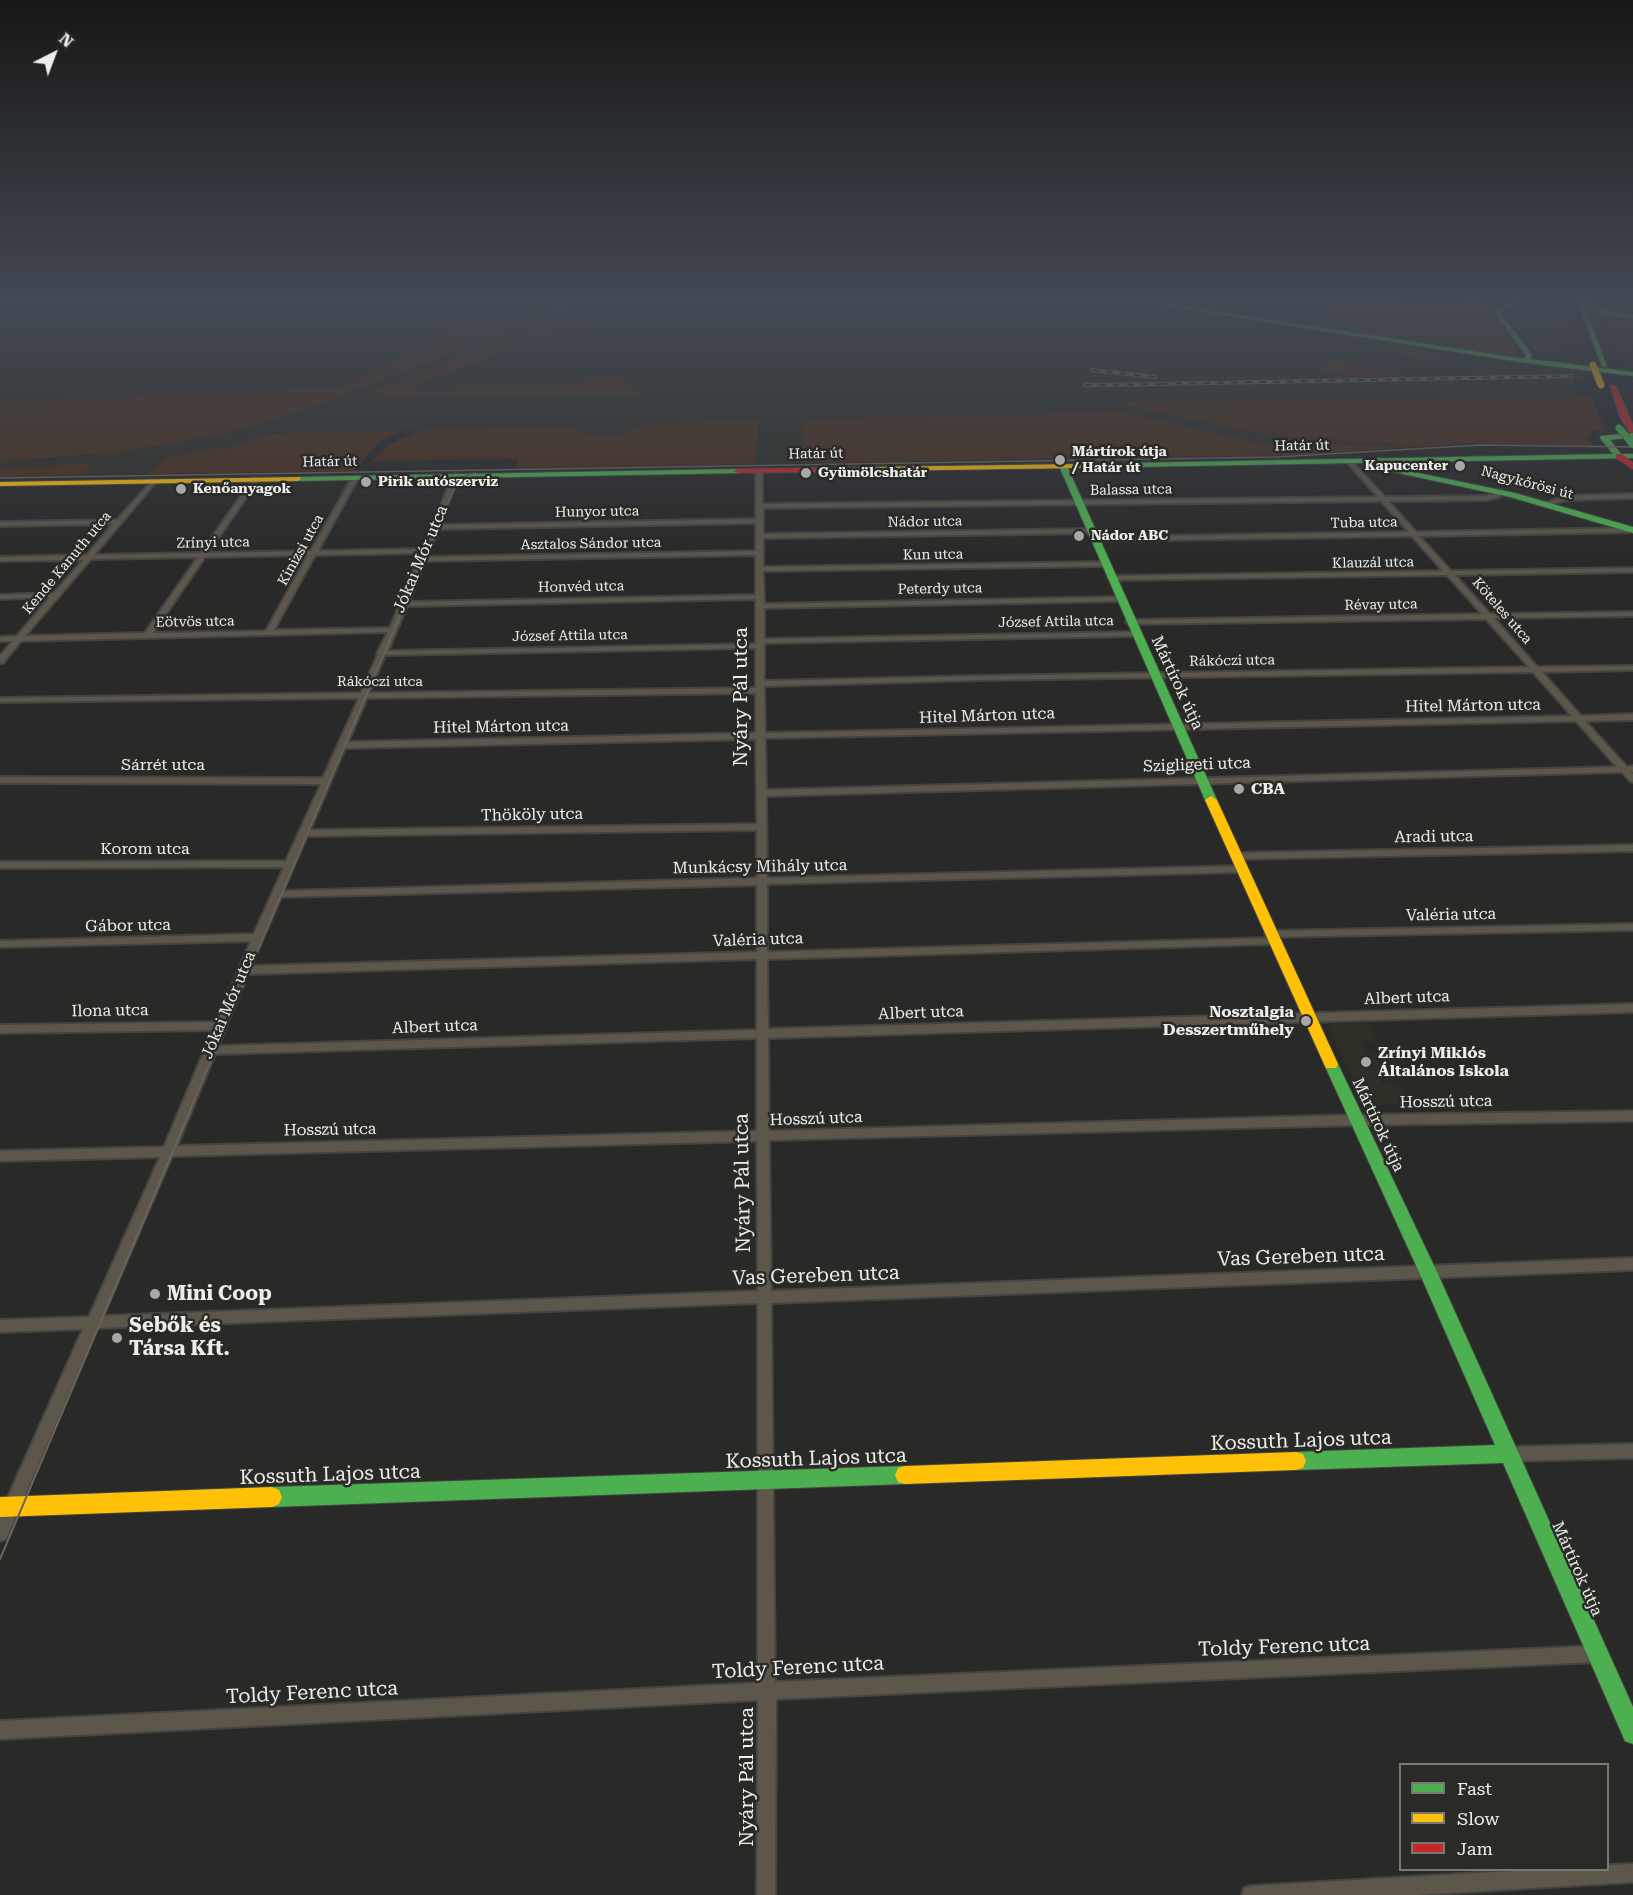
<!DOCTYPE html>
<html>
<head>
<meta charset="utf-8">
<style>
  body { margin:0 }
  #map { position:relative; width:1633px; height:1895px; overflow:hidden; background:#292928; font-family:"Roboto Serif",serif }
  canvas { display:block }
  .legend { position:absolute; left:1399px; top:1763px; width:210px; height:108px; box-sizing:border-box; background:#2a2a27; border:2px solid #787875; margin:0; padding:8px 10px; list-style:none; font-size:18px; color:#ededeb }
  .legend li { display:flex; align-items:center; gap:12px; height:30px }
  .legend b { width:30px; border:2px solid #787875 }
  .north { position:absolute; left:24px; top:24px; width:60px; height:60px; -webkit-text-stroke:4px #2a2a27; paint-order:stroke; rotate:42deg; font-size:16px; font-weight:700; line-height:24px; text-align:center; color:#ededeb }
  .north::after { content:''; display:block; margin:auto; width:21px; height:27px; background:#ededeb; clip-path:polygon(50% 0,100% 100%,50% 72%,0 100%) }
</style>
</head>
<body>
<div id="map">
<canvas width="1633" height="1895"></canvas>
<ul class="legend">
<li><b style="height:8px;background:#4caf50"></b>Fast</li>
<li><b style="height:8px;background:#ffc107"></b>Slow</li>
<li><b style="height:8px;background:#c62828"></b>Jam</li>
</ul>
<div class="north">N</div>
</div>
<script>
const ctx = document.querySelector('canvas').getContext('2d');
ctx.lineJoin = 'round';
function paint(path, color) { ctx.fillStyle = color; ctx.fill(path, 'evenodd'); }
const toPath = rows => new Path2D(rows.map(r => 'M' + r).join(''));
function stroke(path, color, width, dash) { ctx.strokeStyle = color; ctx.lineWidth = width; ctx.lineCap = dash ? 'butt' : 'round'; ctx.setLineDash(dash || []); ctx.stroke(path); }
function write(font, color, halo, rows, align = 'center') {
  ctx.font = font + ' "Roboto Serif",serif'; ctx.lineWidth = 5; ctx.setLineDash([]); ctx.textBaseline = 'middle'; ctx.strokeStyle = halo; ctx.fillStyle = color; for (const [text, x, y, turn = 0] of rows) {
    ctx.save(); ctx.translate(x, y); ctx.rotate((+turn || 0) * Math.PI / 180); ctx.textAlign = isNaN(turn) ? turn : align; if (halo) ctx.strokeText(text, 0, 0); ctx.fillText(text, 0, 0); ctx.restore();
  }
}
paint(toPath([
  [0,303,1403,303,1325,326,1591,367,1586,380,1573,380,1581,397,1118,402,1245,431,1296,438,1400,444,1402,447,1296,442,1286,449,1122,412,803,419,804,463,755,464,758,420,645,423,624,435,589,435,570,426,269,434,255,437,250,442,223,449,220,447,166,457,149,474,81,475,91,463,0,469,0,462,83,457,148,448,218,435,556,312,546,310,509,324,477,318,344,387,261,390,251,394,144,394,133,398,66,397,57,401,0,401],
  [557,318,577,323,421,385,416,388,415,392,448,392,454,386,543,386,644,394,354,399],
  [1514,309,1539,310,1562,323,1565,332,1567,361,1539,358,1505,313],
  [1621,322,1633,324,1633,371,1623,370,1608,340,1605,328],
  [1368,1023,1378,1041,1362,1042,1368,1053,1382,1052,1392,1072,1377,1073,1382,1083,1398,1083,1409,1104,1366,1106,1327,1024]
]), '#2f2f27');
paint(toPath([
  [1336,303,1397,305,1487,303,1515,343,1515,356,1324,326,1368,312,1325,325,1316,323],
  [546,310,557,312,307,409,247,428,188,441,120,452,0,462,0,401,57,401,66,397,133,398,143,394,251,394,261,390,343,387,477,318,509,324],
  [557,318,578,323,421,384,416,388,415,392,448,392,454,386,543,386,621,375,645,394,352,399],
  [1390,343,1422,349,1422,352,1434,353,1440,360,1384,353],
  [1328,359,1399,372,1400,376,1359,377,1317,370],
  [1591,397,1605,430,1591,431,1591,435,1586,436,1594,446,1473,443,1290,455,804,463,802,419,1122,412,1286,449,1296,442,1401,447,1400,444,1296,438,1245,431,1114,402],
  [759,420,755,464,517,468,518,459,372,461,389,444,423,430,570,426,589,435,624,435,645,423],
  [402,430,379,442,354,471,149,474,166,457,220,447,224,449,250,442,255,437,269,434],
  [92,463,81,475,0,477,0,469]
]), '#492f1d');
stroke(toPath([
  [1168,303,1515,356]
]), '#0a4930', 2);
const street = toPath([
  [1350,460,1385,497,1486,496,1495,494,1501,490,1504,492,1499,497,1486,500,1388,501,1416,532,1633,528,1633,532,1419,536,1451,571,1633,568,1633,572,1455,575,1490,614,1633,612,1633,616,1494,618,1537,667,1633,666,1633,670,1542,672,1581,716,1633,714,1633,720,1585,721,1627,767,1633,766,1633,772,1631,772,1633,774,1633,782,1630,781,1622,772,766,796,767,878,1242,866,1247,869,1242,872,767,884,767,952,1273,938,1278,941,1273,944,767,959,768,1029,1633,1004,1633,1012,768,1038,769,1131,1357,1115,1633,1111,1633,1121,1357,1125,769,1140,771,1291,1633,1258,1633,1270,771,1303,775,1682,1597,1646,1603,1648,1605,1654,1603,1660,1597,1662,776,1699,775,1895,757,1895,758,1700,0,1739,0,1721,758,1683,758,1303,97,1328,6,1539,0,1541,0,1515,83,1329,0,1332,0,1320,89,1317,160,1157,0,1161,0,1151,164,1147,213,1030,0,1033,0,1025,217,1022,251,941,0,947,0,941,254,934,284,867,0,868,0,862,286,861,321,784,0,783,0,777,323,778,359,698,0,702,0,698,361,693,378,654,377,653,388,632,21,641,3,663,0,663,0,656,13,641,0,641,0,637,17,636,50,597,0,599,0,595,54,593,83,560,0,561,0,557,87,555,113,524,0,526,0,522,117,520,153,480,156,482,155,483,94,555,201,553,253,479,255,478,258,480,208,553,311,551,352,478,355,476,358,478,318,551,423,549,453,476,456,474,459,476,439,525,756,519,756,472,759,470,762,472,762,504,1378,497,1348,463,1347,462,1350,460],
  [1381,501,1409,532,1095,537,1092,539,1095,541,1412,536,1443,571,1112,576,1108,578,1112,580,1447,575,1482,614,1130,620,1126,622,1130,624,1486,619,1529,667,979,676,764,681,764,643,1136,636,1140,634,1136,632,764,639,764,608,1120,601,1124,599,1120,597,764,604,763,571,1106,566,1110,564,1106,562,763,567,763,538,1091,533,1094,531,1091,529,763,534,763,508,1381,501],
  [756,523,756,551,427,557,438,529,756,523],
  [421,553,390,628,274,630,315,555,421,553],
  [308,555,266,631,153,633,205,557,308,555],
  [756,555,756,595,409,602,425,561,756,555],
  [198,557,145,633,25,636,91,559,198,557],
  [756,599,756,644,388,651,407,606,756,599],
  [756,648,756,688,369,693,385,655,756,648],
  [1533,672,1572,716,765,733,764,686,979,680,1533,672],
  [756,693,756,733,348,742,367,698,756,693],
  [1576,721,1617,767,766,790,765,738,1576,721],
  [756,739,757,824,310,830,345,748,756,739],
  [757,830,757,878,283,891,307,836,757,830],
  [757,885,757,952,251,966,281,897,757,885],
  [757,959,757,1030,218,1046,248,974,757,959],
  [757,1038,757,1131,177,1146,215,1054,757,1038],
  [757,1141,758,1291,103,1316,172,1156,757,1141],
  [1633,494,1633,498,1566,500,1546,506,1543,504,1565,496,1633,494],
  [1633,845,1633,851,1236,859,1231,856,1236,853,1633,845],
  [1633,924,1633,930,1270,937,1265,934,1270,931,1633,924],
  [1633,1444,1633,1458,1507,1461,1502,1459,1499,1454,1502,1449,1507,1447,1633,1444],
  [1633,1864,1633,1882,1415,1895,1242,1895,1244,1888,1251,1886,1530,1870,1608,1870,1608,1865,1633,1864]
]);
const fast = toPath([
  [1146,303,1162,303,1524,359,1526,355,1494,312,1496,308,1503,305,1522,303,1500,312,1532,355,1530,359,1633,372,1633,376,1526,363,1146,303],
  [1578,303,1588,303,1605,311,1633,315,1633,319,1604,315,1585,306,1607,367,1602,366,1578,303],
  [1633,433,1633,437,1610,440,1621,454,1633,454,1633,458,1077,468,1073,466,1077,464,1613,454,1600,438,1601,436,1633,433],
  [1060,464,1067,466,1217,800,1215,803,1207,803,1205,800,1059,466,1060,464],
  [1389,467,1515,493,1633,527,1633,533,1510,497,1389,471,1389,467],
  [738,469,741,469,741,473,297,481,293,479,297,477,738,469],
  [1331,1059,1336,1060,1338,1064,1437,1272,1633,1707,1633,1744,1625,1741,1503,1463,1296,1470,1289,1468,1286,1461,1289,1454,1296,1452,1495,1445,1419,1272,1324,1064,1326,1060,1331,1059],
  [905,1466,912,1468,915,1475,912,1482,905,1484,272,1507,265,1504,262,1497,265,1490,272,1487,905,1466]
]);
const slow = toPath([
  [1077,464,1081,466,1080,468,873,471,869,469,873,467,1077,464],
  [300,477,301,479,297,481,0,486,0,482,300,477],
  [1211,796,1217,800,1338,1064,1336,1068,1326,1068,1324,1064,1205,800,1211,796],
  [1296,1452,1303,1454,1306,1461,1303,1468,1296,1470,905,1484,898,1482,895,1475,898,1468,905,1466,1296,1452],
  [272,1487,279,1490,282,1497,279,1504,272,1507,0,1517,0,1497,272,1487]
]);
const jam = toPath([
  [1610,385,1616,386,1633,425,1633,433,1630,433,1620,417,1610,385],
  [1616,454,1622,454,1633,463,1633,469,1616,458,1616,454],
  [873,467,877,469,876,471,738,473,734,471,738,469,873,467]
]);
stroke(street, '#444443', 4);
stroke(fast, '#444443', 2);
stroke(slow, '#444443', 2);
stroke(jam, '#444443', 2);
paint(street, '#5d564b');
paint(fast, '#4caf50');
paint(slow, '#ffc107');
paint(jam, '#c62828');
stroke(toPath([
  [0,478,1276,457,1481,445,1633,447],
  [190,1110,457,482,464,476,475,473]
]), '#69645d', 1.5);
stroke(toPath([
  [0,1559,191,1109]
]), '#69645d', 2);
const rail = toPath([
  [553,309,567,303],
  [1092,370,1155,377],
  [1161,384,1571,376],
  [1085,385,1169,384]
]);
stroke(rail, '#69645d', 4);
stroke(rail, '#2a2a27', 2, [7]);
const fastBridgeFar1 = toPath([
  [1619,428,1631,442]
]);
const fastBridge = toPath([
  [1630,440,1633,444]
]);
const slowBridge = toPath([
  [1593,365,1601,385]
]);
stroke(fastBridgeFar1, '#444443', 8, []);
stroke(fastBridge, '#444443', 10, []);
stroke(slowBridge, '#444443', 8, []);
stroke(fastBridgeFar1, '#4caf50', 7);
stroke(fastBridge, '#4caf50', 8);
stroke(slowBridge, '#ffc107', 7);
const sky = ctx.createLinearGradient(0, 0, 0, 568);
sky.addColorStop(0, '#171716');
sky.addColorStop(0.53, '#434953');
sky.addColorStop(1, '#43495300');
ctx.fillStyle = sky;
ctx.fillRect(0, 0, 1633, 568);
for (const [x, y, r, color] of [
  [1060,460,6,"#a8a8a7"],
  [1460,466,6,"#a8a8a7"],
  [806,473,6,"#a8a8a7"],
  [366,482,6,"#a8a8a7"],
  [181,489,6,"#a8a8a7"],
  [1079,536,6,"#a8a8a7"],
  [1239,789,6,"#a8a8a7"],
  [1306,1021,6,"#a8a8a7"],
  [1366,1062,6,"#a8a8a7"],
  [155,1294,6,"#a8a8a7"],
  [117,1338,6,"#a8a8a7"]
]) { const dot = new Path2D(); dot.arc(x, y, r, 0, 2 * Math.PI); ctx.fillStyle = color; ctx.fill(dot); stroke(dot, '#2a2a27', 2); }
write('14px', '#ededeb', '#2a2a27', [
  ["Határ út",1302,446,-1],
  ["Határ út",816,454,-1],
  ["Határ út",330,462,-1],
  ["Nagykőrösi út",1527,483,15],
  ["Balassa utca",1131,490,-1],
  ["Hunyor utca",597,512,-1],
  ["Nádor utca",925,522,-1],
  ["Tuba utca",1364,523,-1],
  ["Zrínyi utca",213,543,-1],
  ["Asztalos Sándor utca",591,544,-1],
  ["Kinizsi utca",301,550,-61],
  ["Kun utca",933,555,-1],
  ["Kende Kanuth utca",67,563,-50],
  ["Klauzál utca",1373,563,-1],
  ["Honvéd utca",581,587,-1],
  ["Peterdy utca",940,589,-1],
  ["Révay utca",1381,605,-1],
  ["Köteles utca",1502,611,49],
  ["Eötvös utca",195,622,-1],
  ["József Attila utca",1056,622,-1],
  ["József Attila utca",570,636,-1],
  ["Rákóczi utca",1232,661,-1],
  ["Rákóczi utca",380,682]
]);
write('bold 14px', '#ededeb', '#2a2a27', [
  ["Mártírok útja",1072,452],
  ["/ Határ út",1072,468],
  ["Kapucenter",1448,466,"right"],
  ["Gyümölcshatár",818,473],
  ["Pirik autószerviz",378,482],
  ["Kenőanyagok",193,489],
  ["Nádor ABC",1091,536]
], 'left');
write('16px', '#ededeb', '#2a2a27', [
  ["Jókai Mór utca",421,559,-67],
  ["Mártírok útja",1177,683,65],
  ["Hitel Márton utca",1473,706,-1],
  ["Hitel Márton utca",987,716,-2],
  ["Hitel Márton utca",501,727,-1],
  ["Sárrét utca",163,765],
  ["Szigligeti utca",1197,765,-2],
  ["Thököly utca",532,815,-1],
  ["Aradi utca",1434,837,-1],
  ["Korom utca",145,849],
  ["Munkácsy Mihály utca",760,867,-1],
  ["Valéria utca",1451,915,-1],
  ["Gábor utca",128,926,-1],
  ["Valéria utca",758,940,-2],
  ["Albert utca",1407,998,-2],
  ["Jókai Mór utca",229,1005,-67],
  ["Ilona utca",110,1011,-1],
  ["Albert utca",921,1013,-2],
  ["Albert utca",435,1027,-2],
  ["Hosszú utca",1446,1102,-1],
  ["Hosszú utca",816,1119,-2],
  ["Mártírok útja",1378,1125,65],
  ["Hosszú utca",330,1130,-1],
  ["Mártírok útja",1577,1569,66]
]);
write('bold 16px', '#ededeb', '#2a2a27', [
  ["CBA",1251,789],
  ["Nosztalgia",1294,1012,"right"],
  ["Desszertműhely",1294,1030,"right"],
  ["Zrínyi Miklós",1378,1053],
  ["Általános Iskola",1378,1071]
], 'left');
write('20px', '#ededeb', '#2a2a27', [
  ["Nyáry Pál utca",741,697,-90],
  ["Nyáry Pál utca",743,1183,-91],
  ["Vas Gereben utca",1301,1257,-2],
  ["Vas Gereben utca",816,1276,-2],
  ["Kossuth Lajos utca",1301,1441,-2],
  ["Kossuth Lajos utca",816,1459,-2],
  ["Kossuth Lajos utca",330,1475,-2],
  ["Toldy Ferenc utca",1284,1647,-2],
  ["Toldy Ferenc utca",798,1668,-3],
  ["Toldy Ferenc utca",312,1693,-3],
  ["Nyáry Pál utca",747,1777,-90]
]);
write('bold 20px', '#ededeb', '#2a2a27', [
  ["Mini Coop",167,1294],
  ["Sebők és",129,1326],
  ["Társa Kft.",129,1349]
], 'left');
</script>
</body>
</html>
